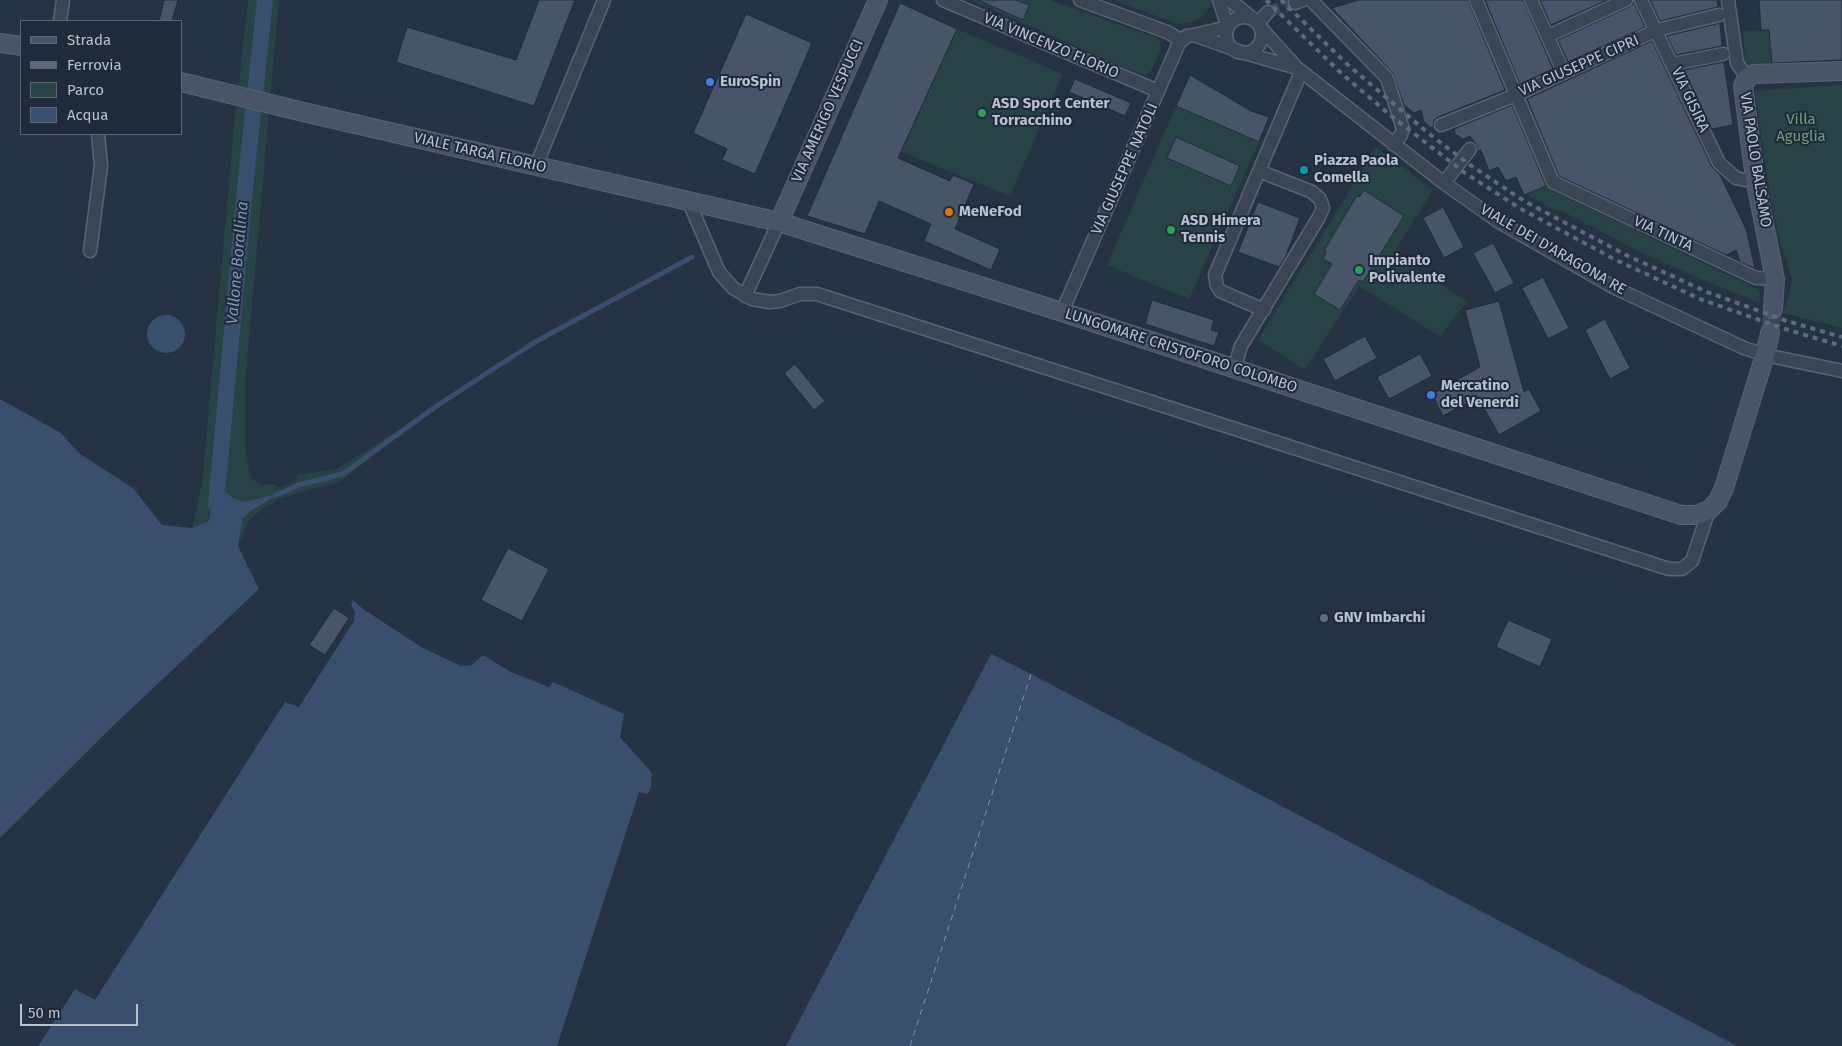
<!DOCTYPE html>
<html>
<head>
<meta charset="utf-8">
<style>
  body { margin:0 }
  #map { position:relative; width:1842px; height:1046px; overflow:hidden; background:#263345; font-family:"Fira Sans",sans-serif }
  canvas { display:block }
  .legend { position:absolute; left:20px; top:20px; width:162px; height:115px; box-sizing:border-box; background:#1f2a3a; border:1px solid #5d6675; margin:0; padding:6px 9px; list-style:none; font-size:15px; color:#b9c1ce }
  .legend li { display:flex; align-items:center; gap:10px; height:25px }
  .legend b { width:25px; border:1px solid #5d6675 }
  .scale { position:absolute; left:20px; top:1004px; width:118px; height:22px; box-sizing:border-box; border:2px solid #b9c1ce; border-top:0; padding-left:6px; font-size:15px; line-height:18px; white-space:nowrap; color:#b9c1ce; -webkit-text-stroke:4px #1f2a3a; paint-order:stroke }
</style>
</head>
<body>
<div id="map">
<canvas width="1842" height="1046"></canvas>
<ul class="legend">
<li><b style="height:6px;background:#495468"></b>Strada</li>
<li><b style="height:6px;background:#5d6a7c"></b>Ferrovia</li>
<li><b style="height:14px;background:#284346"></b>Parco</li>
<li><b style="height:14px;background:#394f6d"></b>Acqua</li>
</ul>
<div class="scale">50 m</div>
</div>
<script>
const ctx = document.querySelector('canvas').getContext('2d');
ctx.lineJoin = 'round';
function paint(path, color) { ctx.fillStyle = color; ctx.fill(path, 'evenodd'); }
const toPath = rows => new Path2D(rows.map(r => 'M' + r).join(''));
function stroke(path, color, width, dash) { ctx.strokeStyle = color; ctx.lineWidth = width; ctx.lineCap = dash ? 'butt' : 'round'; ctx.setLineDash(dash || []); ctx.stroke(path); }
function write(font, color, halo, rows, align = 'center') {
  ctx.font = font + ' "Fira Sans",sans-serif'; ctx.lineWidth = 4; ctx.setLineDash([]); ctx.textBaseline = 'middle'; ctx.strokeStyle = halo; ctx.fillStyle = color; for (const [text, x, y, turn = 0] of rows) {
    ctx.save(); ctx.translate(x, y); ctx.rotate((+turn || 0) * Math.PI / 180); ctx.textAlign = isNaN(turn) ? turn : align; if (halo) ctx.strokeText(text, 0, 0); ctx.fillText(text, 0, 0); ctx.restore();
  }
}
paint(toPath([
  [248,0,279,0,245,384,245,444,250,478,262,485,275,484,279,487,296,482,297,475,337,469,438,405,341,481,278,499,260,511,249,521,238,546,243,518,249,512,279,494,243,502,233,498,225,493,209,521,192,528,202,484,234,127],
  [971,0,1050,0,1157,38,1160,41,1161,49,1151,71,1145,74,1139,74],
  [1113,0,1211,0,1213,2,1201,18,1191,22,1178,24],
  [957,29,1063,74,1010,196,901,152],
  [1769,30,1772,68,1753,69,1745,61,1743,31],
  [1842,85,1842,328,1783,313,1790,292,1792,279,1780,241,1769,190,1755,91],
  [1176,106,1259,142,1189,299,1107,265],
  [1376,147,1433,190,1393,254,1467,301,1440,336,1359,286,1305,370,1258,340],
  [1548,184,1553,191,1759,290,1760,303,1701,279,1636,250,1564,212,1554,210,1526,194]
]), '#284346');
paint(toPath([
  '147 334a19 19 0 1 1 38 0a19 19 0 1 1-38 0Z',
  [0,399,61,433,80,454,133,488,162,525,192,528,209,521,217,485,233,498,243,502,281,493,249,512,243,518,238,546,259,589,118,721,0,838],
  [353,600,363,609,423,648,461,666,472,665,483,655,511,672,549,687,553,682,624,714,620,737,652,773,651,787,648,794,639,792,557,1046,38,1046,75,989,95,1000,285,702,299,707,354,621,355,612,351,605],
  [991,654,1031,674,1737,1046,786,1046]
]), '#394f6d');
stroke(toPath([
  [276,495,299,485,343,474,438,405,535,342,692,257]
]), '#394f6d', 5);
stroke(toPath([
  [216,505,245,188,265,0]
]), '#394f6d', 16);
stroke(toPath([
  [910,1046,1031,674]
]), '#7e97b6', 1, [6, 5]);
const building = toPath([
  [164,0,178,0,172,21,159,21,164,0],
  [539,0,575,0,534,106,396,62,407,27,516,60,539,0],
  [978,0,1015,0,1029,5,1023,20,978,0],
  [1358,0,1468,0,1505,90,1438,117,1434,120,1433,127,1431,128,1424,122,1421,110,1414,113,1404,105,1393,73,1332,8,1358,0],
  [1485,0,1523,0,1553,69,1520,84,1485,0],
  [1540,0,1607,0,1551,25,1540,0],
  [1650,0,1717,0,1718,7,1660,21,1650,0],
  [1759,0,1842,0,1842,60,1772,63,1769,30,1761,30,1759,0],
  [900,3,957,29,898,158,950,181,953,175,974,184,955,229,1000,249,991,270,924,241,931,224,879,201,865,234,807,216,900,3],
  [1634,3,1645,27,1568,62,1558,40,1629,7,1634,3],
  [746,14,812,43,755,174,722,160,727,149,693,133,746,14],
  [1720,23,1722,46,1676,55,1667,36,1720,23],
  [1652,41,1712,167,1720,175,1746,229,1755,268,1740,262,1736,250,1726,255,1559,176,1527,99,1652,41],
  [1724,62,1733,125,1712,129,1684,70,1724,62],
  [1190,75,1251,111,1269,117,1259,142,1176,106,1190,75],
  [1075,79,1131,103,1125,116,1069,92,1075,79],
  [1512,105,1546,186,1524,195,1516,177,1506,181,1498,167,1489,171,1481,150,1478,151,1477,145,1470,136,1463,139,1455,134,1454,129,1512,105],
  [1176,137,1240,166,1231,186,1167,158,1176,137],
  [1364,190,1404,216,1363,282,1359,280,1340,310,1314,294,1332,264,1323,259,1326,253,1325,249,1356,197,1360,196,1364,190],
  [1258,202,1300,218,1285,258,1279,267,1238,252,1258,202],
  [1443,207,1464,247,1444,258,1423,218,1443,207],
  [1493,243,1514,283,1495,293,1473,253,1493,243],
  [1543,277,1569,328,1548,339,1522,288,1543,277],
  [1152,300,1214,320,1211,330,1219,332,1214,346,1145,324,1152,300],
  [1499,301,1524,392,1529,389,1541,411,1499,435,1478,397,1443,416,1432,394,1480,367,1465,310,1499,301],
  [1605,319,1630,368,1610,379,1585,330,1605,319],
  [1365,336,1377,358,1335,381,1323,359,1365,336],
  [1420,354,1432,376,1389,399,1377,377,1420,354],
  [795,364,825,401,814,410,784,373,795,364],
  [508,548,549,569,522,621,481,600,508,548],
  [334,608,349,618,325,655,309,645,334,608],
  [1508,620,1552,639,1540,667,1496,647,1508,620]
]);
paint(building, '#485569');
stroke(building, '#212c3c', 1);
stroke(toPath([
  [1268,12,1295,3]
]), '#3c485a', 12, [12, 6]);
stroke(toPath([
  [1770,333,1773,309]
]), '#3c485a', 18, [18, 9]);
const street = toPath([
  [943,0,1158,91],
  [1080,0,1167,32,1181,40],
  [1219,0,1228,27,1194,35,1236,50],
  [1230,0,1253,19],
  [1311,0,1387,78,1403,129,1401,135,1393,144],
  [1476,0,1553,182,1756,278,1775,279],
  [1531,0,1564,73],
  [1641,0,1719,163,1736,178,1745,180,1755,178],
  [1728,0,1737,63,1747,78],
  [1295,3,1303,0],
  '1226 35a18 18 0 1 1 36 0a18 18 0 1 1-36 0Z',
  [60,21,63,0],
  [1258,23,1268,12],
  [1548,36,1626,0],
  [1238,51,1297,68,1261,28],
  [1673,64,1723,54],
  [1297,68,1444,183,1499,222,1615,288,1744,348,1765,355,1842,371],
  [1441,125,1516,95,1657,30,1719,15],
  [536,166,604,0],
  [1444,183,1470,149],
  [688,200,719,272,733,288,752,299,770,302,780,301,800,294,817,294,1669,569,1682,569,1692,561,1709,510],
  [90,251,101,166,98,134],
  [745,296,779,222],
  [1264,310,1220,291,1217,286,1215,275,1301,72],
  [1062,312,1179,43,1187,36,1194,35],
  [1234,369,1241,346,1319,217,1323,208,1320,199,1312,192,1259,171]
]);
const secondary = toPath([
  [0,43,21,46],
  [181,82,299,111,779,222,1062,312,1681,515,1696,515,1709,510,1718,501,1724,488,1765,355,1770,333],
  [779,222,878,0],
  [1773,309,1775,279,1755,178,1743,86,1747,78,1754,74,1842,71]
]);
stroke(street, '#596372', 15);
stroke(secondary, '#596372', 20);
stroke(street, '#3b4554', 12);
stroke(secondary, '#495468', 18);
stroke(toPath([
  [1266,0,1342,74,1390,115,1465,173,1521,209,1616,260,1700,299,1785,329,1842,346],
  [1281,0,1348,65,1428,133,1470,165,1524,201,1626,255,1707,292,1787,321,1842,337]
]), '#5d6a7c', 4, [5, 5]);
for (const [x, y, r, color] of [
  [710,82,5,"#3f7fe0"],
  [982,113,5,"#2e9e5b"],
  [1304,170,5,"#0f9aa8"],
  [949,212,5,"#e8710a"],
  [1171,230,5,"#2e9e5b"],
  [1359,270,5,"#2e9e5b"],
  [1431,395,5,"#3f7fe0"],
  [1324,618,5,"#5c6f8a"]
]) { const dot = new Path2D(); dot.arc(x, y, r, 0, 2 * Math.PI); ctx.fillStyle = color; ctx.fill(dot); stroke(dot, '#1f2a3a', 2); }
write('15px', '#b9c1ce', '#1f2a3a', [
  ["VIA VINCENZO FLORIO",1051,46,23],
  ["VIA GIUSEPPE CIPRI",1579,66,-24],
  ["VIA GISIRA",1690,100,65],
  ["VIA AMERIGO VESPUCCI",828,111,-66],
  ["VIALE TARGA FLORIO",480,153,13],
  ["VIA PAOLO BALSAMO",1755,160,81],
  ["VIA GIUSEPPE NATOLI",1125,169,-66],
  ["VIA TINTA",1663,234,25],
  ["VIALE DEI D'ARAGONA RE",1553,250,30],
  ["LUNGOMARE CRISTOFORO COLOMBO",1181,351,18]
]);
write('bold 15px', '#b9c1ce', '#1f2a3a', [
  ["EuroSpin",720,82],
  ["ASD Sport Center",992,104],
  ["Torracchino",992,121],
  ["Piazza Paola",1314,161],
  ["Comella",1314,178],
  ["MeNeFod",959,212],
  ["ASD Himera",1181,221],
  ["Tennis",1181,238],
  ["Impianto",1369,261],
  ["Polivalente",1369,278],
  ["Mercatino",1441,386],
  ["del Venerdì",1441,403],
  ["GNV Imbarchi",1334,618]
], 'left');
write('15px', '#6fa07a', '#1f2a3a', [
  ["Villa",1801,120],
  ["Aguglia",1801,137]
]);
write('italic 16px', '#7e97b6', '#1f2a3a', [
  ["Vallone Borallina",238,263,-85]
]);
</script>
</body>
</html>
